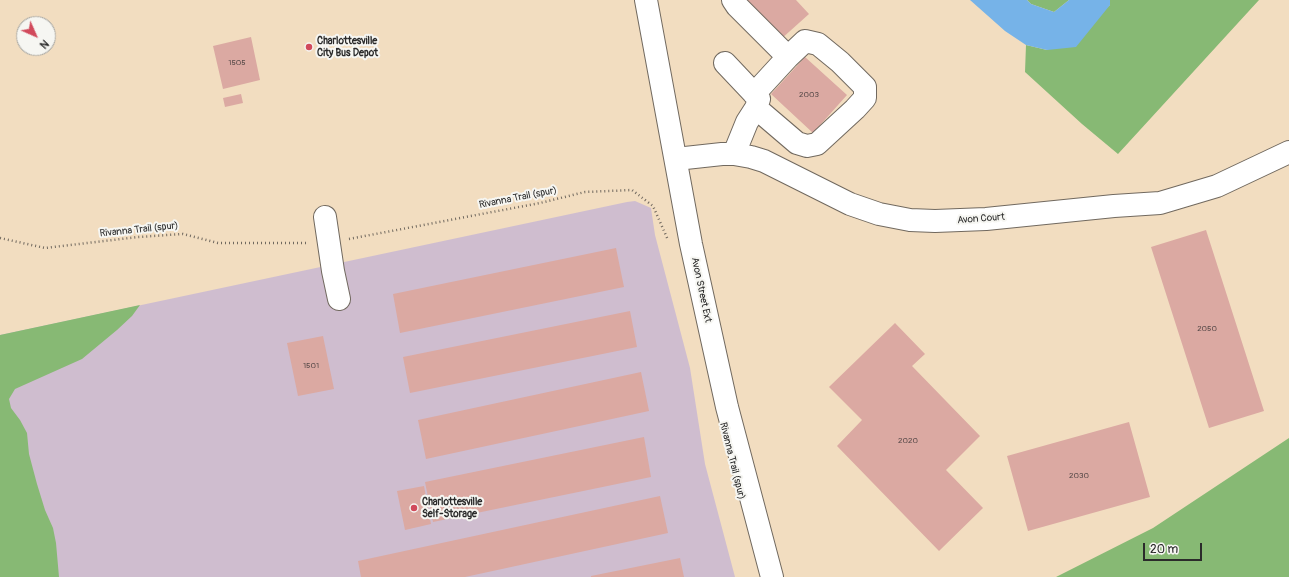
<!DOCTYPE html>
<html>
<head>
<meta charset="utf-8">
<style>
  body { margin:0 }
  #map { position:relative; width:1289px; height:577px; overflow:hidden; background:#f2ddc0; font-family:Pangolin,sans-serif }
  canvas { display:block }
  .north { position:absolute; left:16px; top:16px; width:40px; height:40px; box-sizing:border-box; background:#f6f6f2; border:1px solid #a5a5a2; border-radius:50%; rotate:135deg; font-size:11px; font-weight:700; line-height:16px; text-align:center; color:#2b2b2b }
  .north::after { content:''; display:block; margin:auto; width:14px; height:18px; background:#d1495b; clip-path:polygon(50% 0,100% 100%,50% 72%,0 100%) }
  .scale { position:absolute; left:1143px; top:543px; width:59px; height:18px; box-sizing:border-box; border:2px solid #2b2b2b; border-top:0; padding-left:5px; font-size:12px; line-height:14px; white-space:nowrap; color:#2b2b2b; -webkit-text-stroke:3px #f6f6f2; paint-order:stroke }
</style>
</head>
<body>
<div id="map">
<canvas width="1289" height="577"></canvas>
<div class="north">N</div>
<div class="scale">20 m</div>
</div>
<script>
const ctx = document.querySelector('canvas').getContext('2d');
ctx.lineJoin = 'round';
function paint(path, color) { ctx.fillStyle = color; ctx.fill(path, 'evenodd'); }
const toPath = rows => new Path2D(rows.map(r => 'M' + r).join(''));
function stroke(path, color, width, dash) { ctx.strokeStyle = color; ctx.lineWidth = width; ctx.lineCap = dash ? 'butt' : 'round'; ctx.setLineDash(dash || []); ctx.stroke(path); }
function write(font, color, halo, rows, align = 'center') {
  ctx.font = font + ' Pangolin,sans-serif'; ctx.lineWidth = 4; ctx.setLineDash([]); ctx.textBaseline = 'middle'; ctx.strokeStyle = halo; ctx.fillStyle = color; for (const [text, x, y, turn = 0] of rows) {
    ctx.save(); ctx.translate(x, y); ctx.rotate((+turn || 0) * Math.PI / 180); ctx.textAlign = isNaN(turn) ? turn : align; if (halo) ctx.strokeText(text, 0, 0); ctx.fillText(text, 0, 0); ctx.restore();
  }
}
paint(toPath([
  [635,201,651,208,655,235,690,368,705,464,735,577,0,577,0,335,627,202]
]), '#cfbdcf');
paint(toPath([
  [1027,0,1069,0,1054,12,1031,4],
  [1110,0,1259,0,1118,154,1082,124,1025,72,1026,45,1047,50,1110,5],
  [140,305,132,316,117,330,82,359,15,389,9,399,11,408,20,420,27,433,29,454,37,484,45,510,53,528,56,543,59,577,0,577,0,335],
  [1289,438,1289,577,1056,577,1153,528]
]), '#87b974');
paint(toPath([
  [970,0,1027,0,1031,4,1054,12,1069,0,1110,0,1110,5,1076,47,1047,50,1026,45,1005,31]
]), '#76b3e8');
paint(toPath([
  [745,0,796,0,809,14,780,40],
  [251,37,260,80,223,89,213,46],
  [805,57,847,95,813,133,771,94],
  [241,94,243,103,225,107,223,98],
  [1206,230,1264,411,1209,428,1151,247],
  [616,248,624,287,400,333,393,294],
  [630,311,637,347,410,393,403,357],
  [895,323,925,354,912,366,980,436,946,470,983,508,939,551,837,446,862,420,829,387],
  [323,336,334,389,298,396,287,343],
  [641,372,649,411,426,459,418,420],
  [1129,422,1150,497,1028,531,1007,456],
  [644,437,651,477,433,522,425,482],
  [424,486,431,524,405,530,397,491],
  [660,496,668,533,465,577,361,577,358,561],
  [680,558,684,577,591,577,591,576]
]), '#dba9a2');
const minor = toPath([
  [733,0,737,6,788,57,754,94],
  [725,63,759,99,756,108,747,122,734,154],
  [756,108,797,143,807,146,817,144,855,109,865,98,865,87,840,62,818,44,805,41,788,57],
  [676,159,722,154,734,154,751,157,764,161,850,204,879,214,910,220,935,221,986,219,1114,206,1160,203,1217,186,1289,152],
  [325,217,333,271,339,299]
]);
const major = toPath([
  [646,0,691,244,727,407,772,577]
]);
stroke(minor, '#71695f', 24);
stroke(major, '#71695f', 24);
stroke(toPath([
  [0,238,45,248,138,237,183,234,218,243,308,243],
  [349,239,540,203,585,192,632,190,653,206,668,240]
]), '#71695f', 2.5, [1, 3]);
stroke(minor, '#fff', 22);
stroke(major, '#fff', 22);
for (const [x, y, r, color] of [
  [309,47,4,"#d1495b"],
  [414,508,4,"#d1495b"]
]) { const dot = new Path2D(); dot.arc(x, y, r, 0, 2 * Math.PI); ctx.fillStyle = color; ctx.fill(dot); stroke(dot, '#f6f6f2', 1.5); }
write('8px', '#574a49', null, [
  ["1505",237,63],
  ["2003",809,95],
  ["2050",1207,329],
  ["1501",311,366],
  ["2020",908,441],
  ["2030",1079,476]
]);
write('bold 10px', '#2b2b2b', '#f6f6f2', [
  ["Charlottesville",317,41],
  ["City Bus Depot",317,53],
  ["Charlottesville",422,502],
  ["Self-Storage",422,514]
], 'left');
write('10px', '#2b2b2b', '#f6f6f2', [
  ["Rivanna Trail (spur)",518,198,-11],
  ["Avon Court",981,219,-4],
  ["Rivanna Trail (spur)",139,230,-6],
  ["Avon Street Ext",701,290,78],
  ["Rivanna Trail (spur)",732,461,76]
]);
</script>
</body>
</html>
